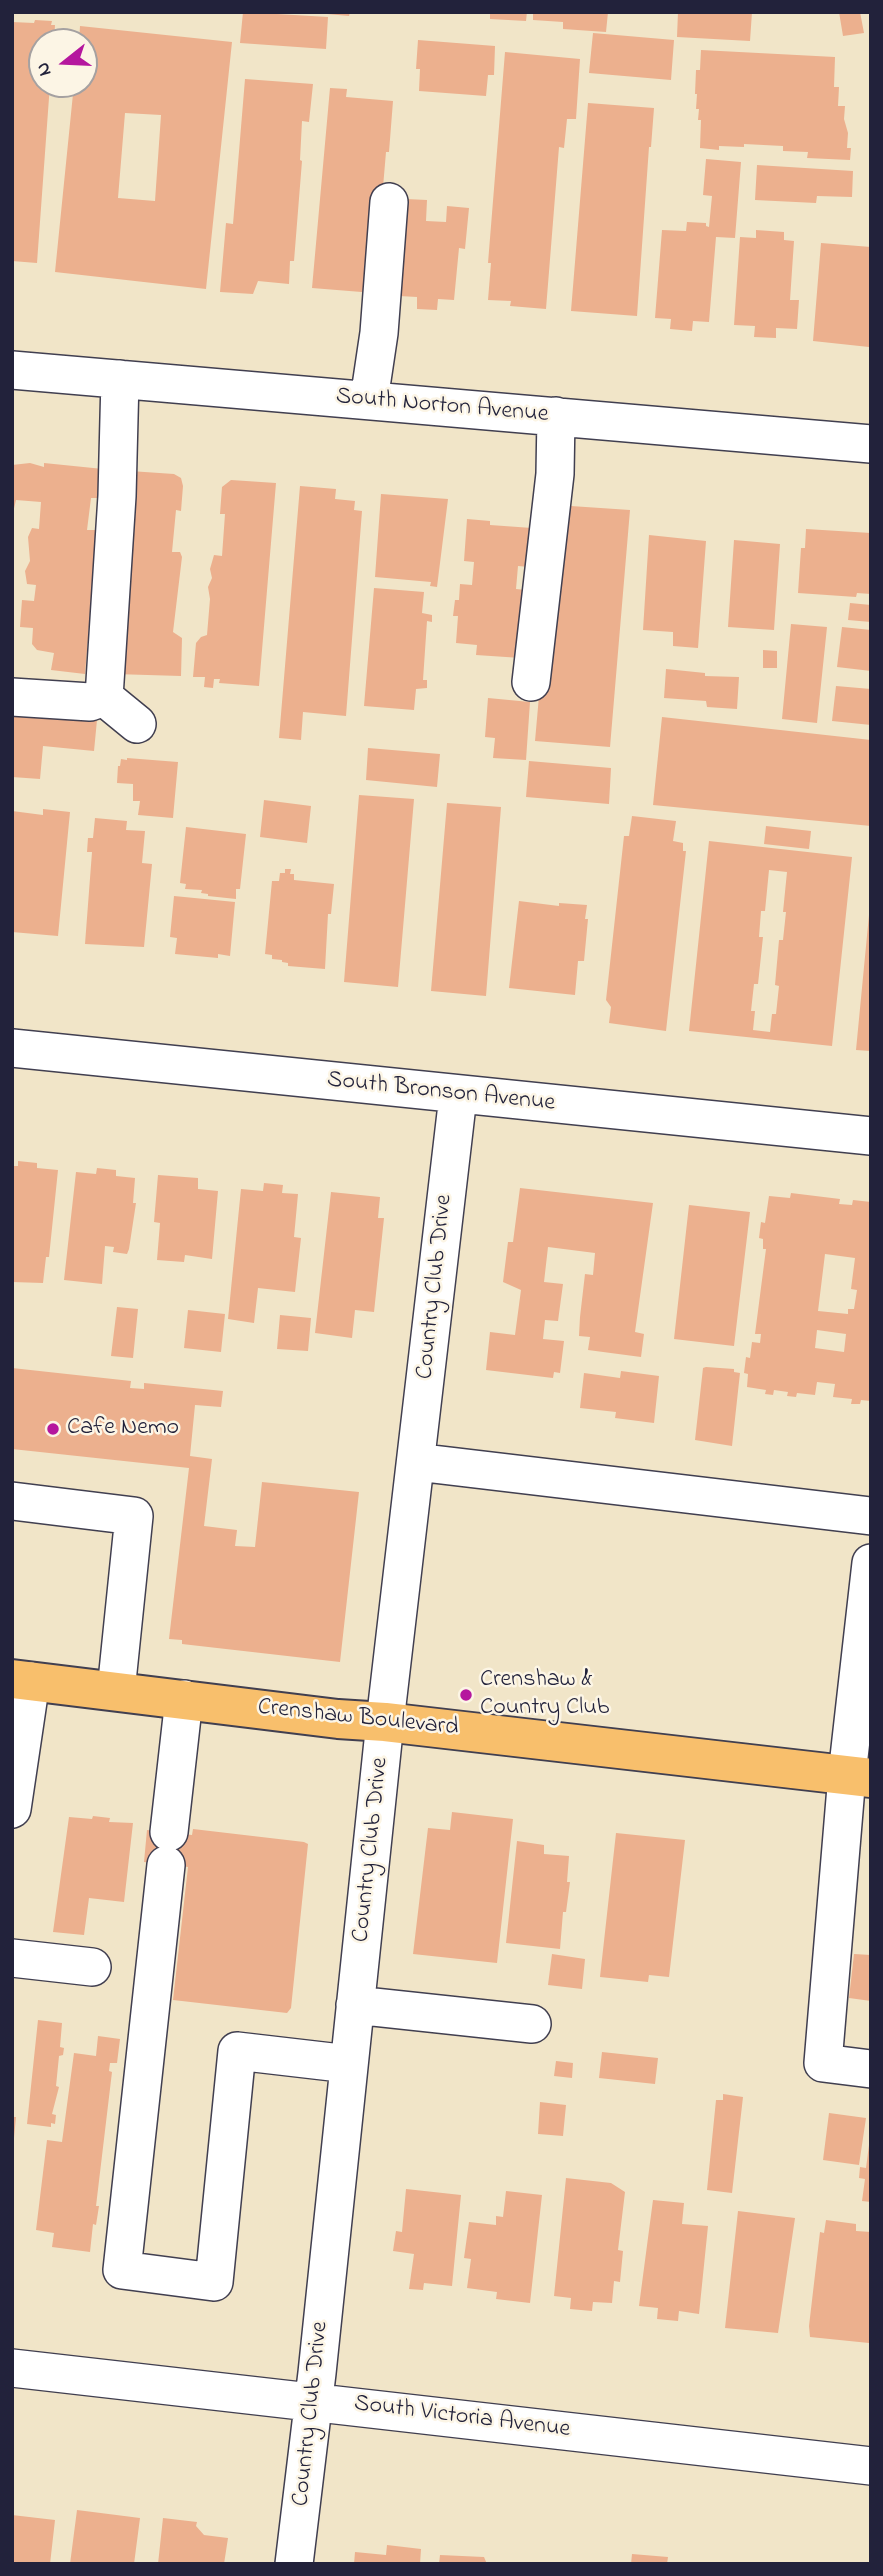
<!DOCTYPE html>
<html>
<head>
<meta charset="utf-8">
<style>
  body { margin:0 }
  #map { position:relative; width:883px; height:2576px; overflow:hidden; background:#f1e5c8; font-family:"Indie Flower",sans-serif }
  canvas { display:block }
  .frame { position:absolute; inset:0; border:14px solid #22223b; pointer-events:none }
  .north { position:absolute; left:28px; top:28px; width:70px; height:70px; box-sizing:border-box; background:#fcf5e5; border:2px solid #a5a1a1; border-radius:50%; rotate:252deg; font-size:19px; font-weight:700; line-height:28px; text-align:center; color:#22223b }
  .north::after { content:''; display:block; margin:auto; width:24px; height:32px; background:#b5179e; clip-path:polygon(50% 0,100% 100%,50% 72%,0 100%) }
</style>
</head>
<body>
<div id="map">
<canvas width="883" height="2576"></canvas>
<div class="frame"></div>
<div class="north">N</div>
</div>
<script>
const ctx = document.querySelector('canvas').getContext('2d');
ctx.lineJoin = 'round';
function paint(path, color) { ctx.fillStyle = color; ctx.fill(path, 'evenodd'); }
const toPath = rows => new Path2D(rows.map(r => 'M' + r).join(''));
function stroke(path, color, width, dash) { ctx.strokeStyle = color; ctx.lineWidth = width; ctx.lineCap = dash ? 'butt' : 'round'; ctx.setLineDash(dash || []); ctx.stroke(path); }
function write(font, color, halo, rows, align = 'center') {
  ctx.font = font + ' "Indie Flower",sans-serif'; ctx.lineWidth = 5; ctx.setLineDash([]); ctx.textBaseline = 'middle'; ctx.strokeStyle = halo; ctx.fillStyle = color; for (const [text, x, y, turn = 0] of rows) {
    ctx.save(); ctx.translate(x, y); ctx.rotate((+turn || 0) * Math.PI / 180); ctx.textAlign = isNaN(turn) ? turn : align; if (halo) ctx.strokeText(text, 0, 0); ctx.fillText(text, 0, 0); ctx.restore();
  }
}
paint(toPath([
  [243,12,328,17,326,49,240,43],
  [328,12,350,12,349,16,327,14],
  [490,12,527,12,526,21,490,19],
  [533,12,608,12,606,32,563,29,563,22,533,20],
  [678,12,752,12,750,41,677,37],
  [839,12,860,12,864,33,843,36],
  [35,20,52,21,51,25,55,25,54,42,42,42,42,84,50,84,37,263,12,261,12,22,34,23],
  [80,26,232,42,206,289,55,272,74,84,84,84,84,42,79,42],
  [125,113,161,115,155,201,118,198],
  [593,33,674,40,671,80,589,73],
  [418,40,495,46,494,75,488,75,486,96,419,91,420,69,416,69],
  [701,50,835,57,834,87,839,87,838,106,845,106,844,119,848,133,847,148,851,148,850,160,807,158,808,152,783,151,783,146,744,144,744,147,719,146,719,150,700,148,701,120,698,120,699,109,696,109,697,94,695,94,696,70,700,70],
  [505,52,580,59,576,119,567,119,564,148,559,147,546,309,510,306,511,301,488,300,491,263,488,263],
  [245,79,313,84,309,122,302,121,300,160,302,161,294,261,290,261,289,284,258,281,253,294,220,292,226,223,233,224],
  [330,88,347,89,346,97,393,101,389,152,386,152,374,293,312,288],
  [588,103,654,108,651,147,649,147,637,316,571,311],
  [706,159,741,162,735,238,716,237,709,322,693,321,692,331,670,329,671,319,655,318,662,230,686,231,687,222,706,223,706,226,709,227,712,196,703,195],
  [757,165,853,171,852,197,817,196,816,203,755,200],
  [406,199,427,200,426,221,446,222,447,206,469,208,465,249,459,248,454,300,438,299,437,310,417,309,417,297,399,296],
  [756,230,784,232,784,240,794,241,790,300,799,300,797,329,776,328,776,338,754,337,755,326,734,325,740,237,756,238],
  [821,243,871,247,869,347,813,341],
  [30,463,44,467,44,463,103,469,100,498,91,498,87,530,97,530,85,674,51,670,54,653,37,650,32,644,33,628,20,627,22,600,34,601,36,585,27,584,25,571,30,561,28,537,32,528,39,529,41,502,16,500,12,517,12,465],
  [130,471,174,474,181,478,183,486,181,511,176,510,172,552,180,552,182,557,173,632,182,638,181,676,114,674],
  [231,480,276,483,259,686,219,683,220,679,214,679,213,688,204,687,205,677,193,677,196,643,201,637,207,635,210,599,208,587,212,578,210,569,214,555,222,556,225,514,220,514,222,487],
  [300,486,336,489,335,499,355,501,354,510,362,511,346,716,303,712,301,740,279,738],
  [381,494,448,499,437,587,430,586,431,582,375,577],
  [556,505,630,510,610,747,535,741],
  [467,519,490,521,490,525,532,528,529,567,518,566,516,589,526,590,521,658,476,655,477,645,456,643,458,616,453,616,455,600,459,600,460,584,472,585,474,562,464,561],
  [806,529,871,533,871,594,857,593,856,597,798,593,801,548,805,548],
  [649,535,706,541,698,648,673,646,673,632,643,630],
  [734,540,780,544,774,630,728,627],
  [374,588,424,592,422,613,432,615,432,622,427,621,423,680,427,680,427,688,416,689,414,710,364,706],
  [850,603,871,605,871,622,848,620],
  [791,624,827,627,817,723,782,719],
  [842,627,871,630,871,671,837,667],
  [763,650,777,651,777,668,763,668],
  [666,669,705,673,705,676,739,677,737,709,707,707,706,701,664,698],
  [836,686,871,689,871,725,832,721],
  [488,698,530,702,526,760,493,758,495,738,485,737],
  [12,712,97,720,94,751,43,746,40,779,12,777],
  [662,717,871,740,871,826,653,805],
  [368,748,440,754,437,787,366,780],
  [127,758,178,762,173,818,138,815,140,801,133,801,133,784,117,783,118,766,120,766,121,759,127,760],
  [529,761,611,768,609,804,526,797],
  [359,795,414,799,398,987,344,982],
  [264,800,311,806,307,843,260,837],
  [447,803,501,807,486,996,431,991],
  [43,809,70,812,58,936,12,932,12,811,43,815],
  [632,816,676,821,673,841,683,843,683,851,686,851,666,1031,609,1023,611,1007,606,1000,624,836,629,836],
  [95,818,127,821,126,830,145,831,142,863,152,864,144,947,85,944,92,852,87,852,88,838,93,838],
  [766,826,811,831,809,849,764,844],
  [186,827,246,834,240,889,236,889,236,899,208,896,208,894,201,893,202,890,185,889,186,884,180,883],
  [709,841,852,857,832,1046,689,1031],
  [769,870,787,872,783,912,786,912,783,940,779,940,775,985,779,986,776,1014,772,1014,770,1032,753,1030,755,1011,751,1011,754,984,758,984,763,937,759,937,761,911,765,911],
  [285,869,291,869,290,874,294,874,294,880,334,884,331,914,328,914,325,969,288,966,288,963,282,962,282,960,272,959,272,955,265,954,272,881,279,881,280,873,285,873],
  [174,896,235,902,230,956,218,954,218,958,175,954,177,938,170,937],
  [519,901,559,906,559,903,587,905,585,919,588,919,584,961,578,961,575,995,509,988],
  [869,915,871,915,871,1051,856,1050],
  [18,1161,37,1163,37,1168,58,1170,49,1257,46,1257,43,1283,12,1282,12,1166,18,1166],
  [97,1168,116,1170,116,1176,135,1178,133,1203,136,1203,129,1249,127,1254,113,1252,114,1247,105,1246,102,1284,64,1280,76,1172,96,1174],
  [158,1175,198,1178,198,1189,218,1191,212,1259,185,1255,184,1262,157,1260,160,1223,154,1222],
  [264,1183,283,1185,282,1193,298,1194,294,1237,301,1238,295,1292,258,1288,254,1323,228,1319,241,1189,263,1191],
  [520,1188,653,1203,635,1332,644,1334,641,1357,588,1350,590,1337,579,1336,580,1317,585,1274,593,1275,595,1253,548,1247,544,1282,563,1284,558,1321,545,1320,543,1339,564,1341,560,1373,554,1372,553,1378,486,1370,490,1332,515,1335,521,1290,503,1282,508,1242,513,1242],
  [331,1192,380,1197,378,1218,384,1218,374,1312,355,1310,352,1338,315,1333],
  [791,1193,840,1199,839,1204,852,1205,853,1200,871,1202,871,1401,861,1400,860,1404,851,1404,852,1399,833,1397,835,1384,817,1382,815,1395,797,1393,796,1397,787,1396,788,1392,774,1390,773,1395,765,1394,766,1390,747,1387,748,1374,744,1373,746,1357,750,1358,752,1342,760,1343,761,1334,755,1334,766,1249,763,1249,763,1239,759,1238,761,1222,765,1223,769,1196,790,1198],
  [825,1254,855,1258,851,1289,857,1290,854,1309,848,1309,848,1314,818,1311],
  [817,1330,846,1334,844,1352,815,1348],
  [689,1205,750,1212,734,1346,674,1339],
  [117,1307,138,1309,133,1358,111,1356],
  [188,1310,225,1314,221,1352,184,1348],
  [280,1315,311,1318,308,1351,277,1349],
  [706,1367,734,1369,734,1372,740,1373,732,1446,695,1440,703,1368],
  [12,1368,131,1381,130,1388,144,1389,144,1383,223,1391,221,1407,195,1405,190,1456,212,1459,204,1526,237,1530,235,1546,255,1547,262,1482,359,1492,340,1662,182,1644,182,1640,169,1639,189,1468,12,1449],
  [621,1371,659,1376,654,1423,615,1418,616,1412,580,1408,584,1373,620,1378],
  [452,1812,513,1819,497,1963,413,1954,428,1828,450,1830],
  [93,1816,110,1818,109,1822,133,1823,124,1902,89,1898,84,1935,53,1932,69,1817,92,1819],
  [193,1829,304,1842,308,1844,291,2008,287,2013,173,2000,188,1867,144,1862,147,1830,192,1835],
  [616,1833,685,1840,669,1977,649,1975,648,1982,600,1977],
  [517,1841,544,1845,544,1854,569,1856,567,1882,570,1882,566,1912,563,1912,560,1949,506,1943],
  [552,1954,585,1959,582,1989,548,1985],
  [854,1954,871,1955,871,2001,849,1998],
  [38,2020,62,2023,60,2047,64,2048,63,2055,59,2056,56,2086,59,2087,52,2114,56,2115,55,2124,51,2123,51,2127,27,2124],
  [98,2036,120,2039,117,2063,110,2063,109,2071,112,2072,96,2206,99,2206,96,2225,93,2224,90,2252,52,2247,54,2233,36,2230,47,2140,62,2142,74,2053,96,2056],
  [602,2052,658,2058,655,2084,599,2078],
  [556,2061,573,2063,572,2078,554,2076],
  [723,2094,743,2097,732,2193,707,2190,716,2100,723,2100],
  [540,2102,566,2105,563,2136,538,2134],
  [829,2113,866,2118,859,2165,823,2160],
  [12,2117,16,2117,14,2138,12,2138],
  [869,2145,871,2145,871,2202,862,2201,865,2179,859,2178,860,2167,866,2168],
  [566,2178,611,2183,625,2192,618,2250,623,2251,620,2282,614,2281,612,2303,593,2302,592,2311,570,2309,571,2298,554,2296],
  [406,2189,461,2195,452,2286,424,2283,423,2290,409,2289,414,2254,393,2251,396,2231,402,2232],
  [506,2191,542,2195,530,2303,496,2299,497,2292,467,2288,471,2259,464,2258,469,2222,496,2225,496,2216,503,2217],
  [653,2200,684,2203,682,2224,708,2226,699,2314,679,2311,678,2321,657,2319,658,2308,639,2306],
  [738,2211,795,2218,778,2333,725,2328],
  [826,2220,856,2224,856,2231,871,2232,869,2343,810,2337,809,2326,820,2232,824,2233],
  [77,2510,140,2518,134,2564,70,2564],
  [12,2515,55,2520,50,2564,12,2564],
  [163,2518,197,2522,196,2526,204,2535,228,2538,224,2564,158,2564],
  [387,2545,421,2549,420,2564,354,2564,355,2552,386,2555],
  [632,2554,668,2557,667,2564,631,2564],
  [440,2555,484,2557,487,2564,439,2564]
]), '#ecb08e');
const minor = toPath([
  [12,370,871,444],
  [369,400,379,333,389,202],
  [531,682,555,474,556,416],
  [12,697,90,702,104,697,117,496,120,379],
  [104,697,137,724],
  [12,1048,871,1136],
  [416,1462,871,1516],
  [12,1501,134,1516,116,1691],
  [871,1563,847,1775,823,2063,871,2069],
  [12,1809,31,1681],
  [169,1832,184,1699],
  [166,1865,122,2270,214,2282,237,2051,349,2064],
  [12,1958,92,1967],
  [355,2005,532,2024],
  [12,2368,871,2466],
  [294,2564,317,2373,385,1722,458,1096]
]);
const major = toPath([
  [12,1679,338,1719,385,1722,871,1778]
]);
stroke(minor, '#413f50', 40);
stroke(major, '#413f50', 42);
stroke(minor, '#fff', 37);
stroke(major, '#f8bf6c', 38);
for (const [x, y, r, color] of [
  [53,1429,7,"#b5179e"],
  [466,1695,7,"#b5179e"]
]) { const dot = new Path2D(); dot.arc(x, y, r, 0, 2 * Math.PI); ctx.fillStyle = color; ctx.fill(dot); stroke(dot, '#fcf5e5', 2.5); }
write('24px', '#22223b', '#fcf5e5', [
  ["South Norton Avenue",442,407,5],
  ["South Bronson Avenue",441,1093,6],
  ["Country Club Drive",436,1287,-84],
  ["Crenshaw Boulevard",358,1719,6],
  ["Country Club Drive",372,1850,-84],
  ["Country Club Drive",312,2414,-84],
  ["South Victoria Avenue",462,2418,7]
]);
write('24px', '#22223b', '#fcf5e5', [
  ["Cafe Nemo",67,1429],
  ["Crenshaw &",480,1681],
  ["Country Club",480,1709]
], 'left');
</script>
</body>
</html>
